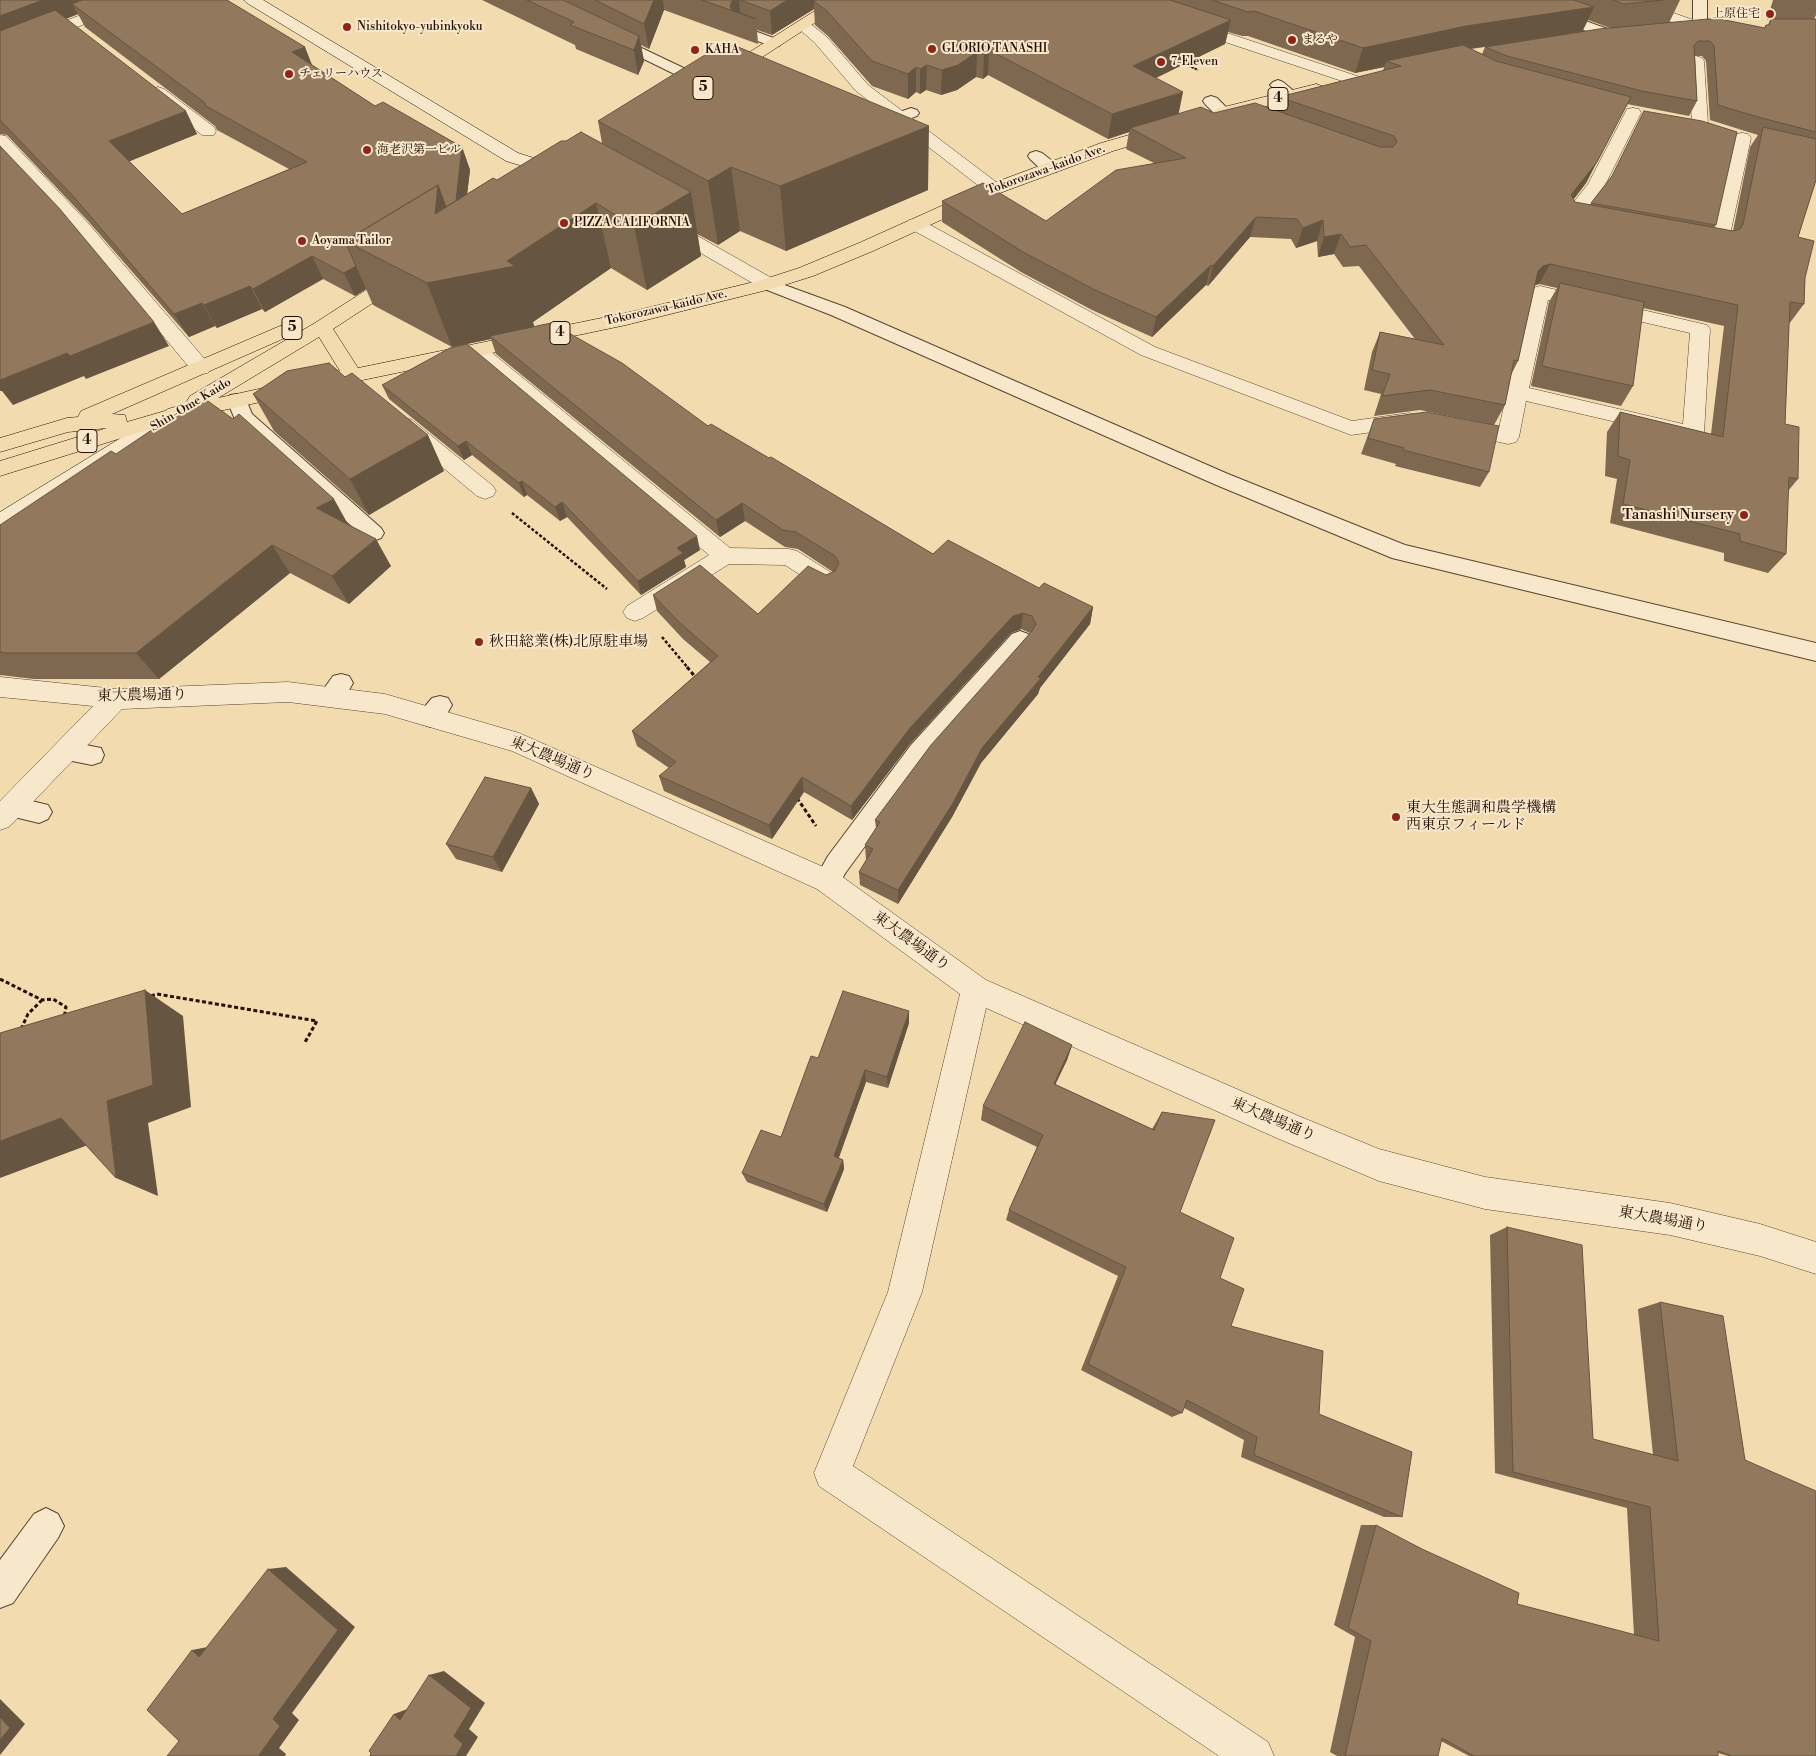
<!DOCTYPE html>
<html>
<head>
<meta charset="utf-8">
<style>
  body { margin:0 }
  canvas { display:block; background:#f3dbb0 }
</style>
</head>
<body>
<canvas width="1816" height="1756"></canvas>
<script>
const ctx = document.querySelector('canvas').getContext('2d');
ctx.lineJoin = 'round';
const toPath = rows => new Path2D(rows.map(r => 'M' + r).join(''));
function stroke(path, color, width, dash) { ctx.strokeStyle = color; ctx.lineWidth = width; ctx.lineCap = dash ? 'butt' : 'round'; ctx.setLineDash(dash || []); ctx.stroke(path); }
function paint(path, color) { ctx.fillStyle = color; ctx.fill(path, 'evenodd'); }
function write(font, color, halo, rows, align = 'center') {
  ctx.font = font + ' "Libre Bodoni","Noto Serif JP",serif'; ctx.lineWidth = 4; ctx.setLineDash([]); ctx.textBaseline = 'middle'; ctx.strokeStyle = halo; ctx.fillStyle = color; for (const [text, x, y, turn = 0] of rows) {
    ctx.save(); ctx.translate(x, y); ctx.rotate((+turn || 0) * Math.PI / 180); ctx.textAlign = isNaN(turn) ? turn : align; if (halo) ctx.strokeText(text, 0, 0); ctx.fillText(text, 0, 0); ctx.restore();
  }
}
const lane = toPath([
  [1506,0,1527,0,1616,32,1618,35,1616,38,1611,39,1606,38,1508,3,1506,0],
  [1693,0,1707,0,1707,27,1705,30,1695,30,1693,27,1693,0],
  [741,26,779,40,781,43,779,46,774,47,736,33,734,30,736,27,741,26],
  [610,33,713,82,716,85,713,88,703,88,605,40,603,37,605,34,610,33],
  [1278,80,1283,82,1296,93,1298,96,1296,99,1284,99,1270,85,1273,82,1278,80],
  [1211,96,1217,98,1229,110,1231,113,1229,116,1217,116,1205,104,1203,101,1205,98,1211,96],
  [911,108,917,110,919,113,917,116,900,122,894,120,892,117,894,114,911,108],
  [1036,151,1042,153,1056,164,1058,168,1056,172,1044,172,1030,159,1028,156,1030,153,1036,151],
  [768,279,845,307,1228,474,1405,545,1816,643,1816,661,1392,558,1214,484,831,315,762,288,759,284,762,280,768,279],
  [237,394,244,395,252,414,381,528,384,533,381,538,373,541,365,538,236,422,227,400,230,395,237,394],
  [1020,631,1028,634,1032,640,1028,646,929,759,846,872,836,889,827,892,818,889,814,881,828,856,911,745,1012,634,1020,631],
  [341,674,349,676,353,683,349,690,339,704,331,706,323,704,319,697,323,690,333,676,341,674],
  [440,696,448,698,452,705,448,712,440,724,431,727,422,724,419,717,422,710,432,698,440,696],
  [66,741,101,748,104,755,101,762,92,765,57,758,54,751,57,744,66,741],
  [11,796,48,805,52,812,48,819,39,823,2,814,0,804,2,800,11,796],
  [46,1508,58,1514,64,1526,58,1538,13,1603,0,1608,0,1560,34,1514,46,1508]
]);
const street = toPath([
  [120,0,142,0,139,3,0,57,0,46,120,0],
  [1613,0,1636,0,1705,24,1708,27,1705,30,1695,30,1616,3,1613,0],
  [803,20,808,22,827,37,868,85,1000,185,1003,189,1000,193,994,194,988,193,856,91,815,43,798,28,795,25,798,22,803,20],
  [1191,21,1360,77,1362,80,1360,83,1348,83,1186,29,1183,26,1186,23,1191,21],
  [1696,56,1702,58,1704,61,1708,124,1706,128,1700,129,1694,128,1692,124,1688,61,1690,58,1696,56],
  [158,87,164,89,214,127,216,131,214,135,202,135,152,95,150,92,152,89,158,87],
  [1633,108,1639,109,1641,113,1605,185,1583,214,1597,217,1600,221,1597,225,1591,226,1565,221,1562,217,1588,184,1625,113,1627,109,1633,108],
  [1742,133,1748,134,1751,138,1728,244,1726,248,1719,250,1690,244,1688,240,1690,236,1697,234,1711,237,1733,138,1736,134,1742,133],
  [0,135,6,136,87,222,208,363,211,368,208,373,201,374,194,373,75,230,0,150,0,135],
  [915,219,921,220,1155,347,1352,421,1409,413,1416,415,1420,420,1416,425,1409,427,1351,435,1141,355,909,228,906,224,909,220,915,219],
  [667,221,673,222,775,280,778,284,775,288,768,290,761,288,661,230,658,226,661,222,667,221],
  [1540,286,1707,325,1710,329,1704,433,1700,438,1693,440,1526,401,1519,437,1516,442,1508,444,1454,432,1450,427,1454,422,1461,420,1499,428,1530,292,1533,288,1540,286],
  [1548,300,1690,333,1683,424,1529,388,1548,300],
  [478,345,485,347,730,548,789,549,797,551,835,575,839,581,835,587,827,590,819,587,785,565,729,564,643,618,635,621,627,618,623,612,627,606,709,555,471,355,468,351,471,347,478,345],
  [405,418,412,420,493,486,496,491,493,496,485,499,477,496,398,430,394,425,398,420,405,418],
  [0,677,116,689,288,682,385,694,519,733,837,873,986,980,1301,1117,1379,1149,1485,1177,1670,1203,1760,1224,1816,1242,1816,1274,1760,1256,1670,1235,1485,1209,1379,1181,1279,1139,986,1008,922,1292,853,1466,1268,1742,1274,1756,1219,1756,819,1486,814,1473,888,1292,960,994,817,889,512,751,385,714,288,702,122,709,9,827,0,830,0,801,93,706,0,697,0,677]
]);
const secondary = toPath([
  [244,0,263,0,518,153,568,169,571,173,568,177,562,178,506,161,247,3,244,0],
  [175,407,182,409,185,414,182,419,53,498,8,529,0,531,0,512,168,409,175,407]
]);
const primary = toPath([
  [832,0,850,0,730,78,718,78,716,75,718,72,832,0],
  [1316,84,1322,86,1324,89,1322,92,1222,118,1216,117,1214,113,1216,109,1316,84],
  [1164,125,1170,126,1172,130,1170,134,1113,151,1000,193,873,251,813,276,775,288,626,325,310,391,179,420,0,476,0,461,107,428,68,432,0,452,0,438,67,418,78,417,81,411,280,326,287,324,294,326,297,330,294,334,112,414,125,415,127,422,189,404,187,401,190,396,315,323,394,272,401,270,408,272,410,276,408,280,333,329,358,368,626,313,762,280,799,268,859,243,988,185,1101,143,1164,125],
  [319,337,340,371,218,398,319,337]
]);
stroke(lane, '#5b422f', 2);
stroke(street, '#5b422f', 1);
stroke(secondary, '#280f04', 1);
stroke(primary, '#280f04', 1);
stroke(toPath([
  [1185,64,1198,70]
]), '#280f04', 2, [2.5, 1]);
stroke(toPath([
  [512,513,607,589],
  [662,637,688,668]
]), '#280f04', 2.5, [3, 2]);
stroke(toPath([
  [687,667,697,679],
  [797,798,816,826],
  [0,979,42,1000,53,999,66,1007,64,1018],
  [151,996,157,994,317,1021,304,1044],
  [23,1029,22,1027,28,1014,42,1000]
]), '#280f04', 3, [4, 2.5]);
paint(lane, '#f7e8cc');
paint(street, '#f7e8cc');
paint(secondary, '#f7e8cc');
paint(primary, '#f3dbb0');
paint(toPath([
  [0,0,227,0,312,65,375,106,462,147,470,170,467,194,497,180,602,143,598,121,928,190,786,251,740,231,718,245,697,234,701,256,647,290,611,268,533,322,534,327,933,554,1039,588,1093,607,1090,624,1040,688,1038,694,981,763,952,817,898,904,860,885,859,872,866,860,865,845,876,828,875,820,1030,633,1021,629,1011,633,910,744,852,820,804,792,772,839,664,791,659,776,669,768,637,746,632,731,710,662,683,639,657,611,653,595,758,614,826,575,833,572,798,549,785,547,745,521,720,537,496,354,491,339,452,347,373,305,366,289,355,296,323,279,265,312,262,309,217,328,215,326,189,337,88,221,7,135,0,134],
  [78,14,85,27,215,126,217,130,289,169,182,214,129,161,197,134,66,19],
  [482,0,1680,0,1669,23,1764,28,1766,25,1768,25,1770,20,1767,20,1773,0,1816,0,1816,15,1814,19,1816,19,1816,180,1798,237,1805,278,1804,304,1789,324,1785,424,1798,479,1788,491,1786,554,1768,573,1724,561,1724,553,1610,523,1617,479,1605,476,1607,432,1620,412,1711,434,1724,326,1643,308,1633,386,1621,406,1531,386,1549,302,1557,288,1539,284,1535,285,1518,361,1511,375,1505,405,1494,425,1420,410,1374,416,1381,394,1364,390,1372,352,1380,332,1415,339,1359,266,1343,267,1334,254,1318,257,1317,241,1296,248,1291,239,1250,237,1208,286,1206,285,1152,337,1092,310,1021,272,942,222,942,201,1046,221,1154,163,1126,149,1129,132,1108,139,988,75,983,79,976,77,957,90,941,95,926,90,920,94,916,92,908,99,872,86,828,36,815,25,814,9,772,35,757,30,758,44,664,10,649,49,641,45,644,61,638,75,576,49,575,45],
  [1588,20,1610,28,1582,32],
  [1228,32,1242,36,1248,36,1355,73,1384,67,1383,71,1279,97,1276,110,1214,113,1179,114,1156,78,1225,44],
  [1485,47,1482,54,1471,49],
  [1695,56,1702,56,1706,61,1710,120,1758,135,1750,147,1733,231,1714,228,1716,225,1591,203,1590,205,1575,202,1573,200,1586,183,1627,104,1689,116,1697,101],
  [382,385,700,550,684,560,686,567,641,595,567,517,560,521,527,495,524,497,472,455,464,460,389,399],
  [253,394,444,471,369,515,274,431],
  [1374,419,1489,472,1480,487,1395,466,1396,464,1361,454,1368,435],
  [116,454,348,525,391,566,349,604,290,573,159,679,34,679,0,675,0,525],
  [531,788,539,804,502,872,456,859,446,844],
  [909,1023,888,1088,866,1082,838,1158,843,1160,844,1169,827,1212,747,1182,742,1173,781,1137,818,1058],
  [1072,1045,1067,1060,1055,1084,1152,1129,1162,1112,1180,1212,1220,1278,1231,1326,1319,1414,1402,1517,1384,1517,1241,1457,1244,1440,1184,1408,1182,1413,1172,1417,1081,1370,1118,1276,1006,1220,1009,1210,1037,1147,981,1120,983,1106],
  [1507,1227,1593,1439,1653,1455,1638,1309,1660,1302,1745,1460,1816,1756,1728,1756,1718,1753,1718,1756,1469,1756,1441,1741,1438,1756,1337,1756,1330,1752,1355,1637,1334,1625,1361,1525,1376,1525,1517,1604,1634,1635,1627,1508,1495,1473,1490,1235]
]), '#7e6850');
paint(toPath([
  [43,0,115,0,72,4,78,14,0,44,0,16],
  [654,0,663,0,664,10,649,49,644,24],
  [737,0,739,0,740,14,730,10,730,6,732,1],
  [787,0,828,0,814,1,814,9,772,35,770,11],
  [1594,7,1582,32,1386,61,1384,67,1355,73,1363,48,1466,26],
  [1231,20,1225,44,1129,91,1133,66],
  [639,36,644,61,638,75,634,50],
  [305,47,314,70,292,52],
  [989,50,988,75,983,79,984,54],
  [977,52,976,77,957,90,941,95,942,70],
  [927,65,926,90,920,94,920,69],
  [916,67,916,92,908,99,908,74],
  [1183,92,1178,117,1130,128,1129,132,1108,139,1112,114],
  [1631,97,1586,183,1561,216,1571,195],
  [186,111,197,134,123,164,109,141],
  [929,126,928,190,786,251,780,186],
  [462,147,470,170,463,228,507,261,596,203,611,268,533,322,535,330,490,336,491,339,452,347,427,283,438,185],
  [731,167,740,231,718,245,708,181],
  [691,192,701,256,647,290,634,226],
  [1256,217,1250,237,1208,286,1213,266],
  [1323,220,1317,241,1296,248,1303,228],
  [1341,234,1334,254,1318,257,1324,237],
  [312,256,323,279,265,312,253,289],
  [1550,264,1539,284,1532,286,1538,271,1543,266],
  [1211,265,1206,285,1152,337,1156,317],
  [356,266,366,289,355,296,344,273],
  [250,286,262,309,217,328,204,305],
  [202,303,215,326,189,337,174,314],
  [154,322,169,346,86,379,84,376,13,405,2,391,0,391,0,380,67,353],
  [428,435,444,471,369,515,350,479],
  [466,441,472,455,464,460,458,446],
  [522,481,527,495,524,497,519,483],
  [334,499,349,526,316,508],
  [562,502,567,517,560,521,555,507],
  [742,503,745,521,720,537,716,520],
  [697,536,700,550,684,560,686,567,641,595,638,581,677,548],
  [376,539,391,566,349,604,332,576],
  [272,545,290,573,159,679,136,653],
  [1093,607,1090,624,1040,688,1038,694,981,763,952,817,898,904,898,890,982,748],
  [1023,613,1021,629,1011,633,910,744,852,820,851,806,910,728,1013,616],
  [802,777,804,792,772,839,769,825],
  [531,788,539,804,502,872,493,857],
  [145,990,183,1016,191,1107,148,1123,158,1196,116,1178,107,1101],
  [909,1011,909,1023,888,1088,887,1077],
  [1072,1045,1067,1060,1049,1098,1054,1084],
  [865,1070,866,1082,836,1166,834,1156],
  [61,1118,104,1139,0,1178,0,1141],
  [843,1160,844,1169,827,1212,824,1204],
  [286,1567,355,1627,292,1713,299,1720,279,1748,286,1754,285,1756,260,1756,259,1755,273,1719,268,1569],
  [213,1646,199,1657,192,1650],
  [444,1671,485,1703,469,1729,478,1737,466,1756,456,1756,454,1736,429,1675],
  [0,1699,25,1724,0,1755],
  [410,1708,400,1720,394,1714]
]), '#665541');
const building = toPath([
  [0,0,43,0,0,16,0,0],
  [82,0,227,0,305,47,292,52,375,106,383,102,462,147,456,201,446,207,438,185,345,241,356,266,344,273,312,256,253,289,250,286,204,305,202,303,174,314,74,197,0,120,0,31,55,10,186,111,109,141,182,214,307,162,206,106,204,102,72,4,82,0],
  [527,0,563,0,639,36,634,50,570,25,574,22,527,0],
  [595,0,654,0,644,24,595,0],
  [702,0,737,0,732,1,730,6,732,10,756,19,702,0],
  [740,0,787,0,770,11,740,0],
  [815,0,1170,0,1231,20,1133,66,1183,92,1112,114,989,50,984,54,977,52,958,65,942,70,927,65,920,69,916,67,908,74,872,61,827,11,814,1,815,0],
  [1212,0,1574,0,1594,7,1466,26,1363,48,1254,11,1248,12,1212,0],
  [1613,0,1663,0,1623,4,1613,0],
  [1708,19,1720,19,1765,28,1766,25,1769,25,1771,19,1816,19,1816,132,1758,117,1718,105,1714,46,1710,41,1698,41,1694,46,1697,101,1642,91,1507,56,1485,47,1599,29,1708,19],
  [726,42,929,126,780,186,731,167,708,181,598,121,726,42],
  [1463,45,1496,61,1631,97,1597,162,1571,195,1575,202,1733,231,1740,229,1743,224,1763,127,1816,139,1816,180,1798,237,1814,241,1805,278,1804,304,1790,302,1785,424,1799,427,1798,479,1789,477,1786,554,1740,541,1740,534,1623,504,1630,460,1618,456,1620,412,1723,437,1738,305,1550,264,1543,266,1538,271,1518,361,1514,360,1505,405,1430,390,1382,396,1390,374,1372,370,1380,332,1444,345,1366,245,1350,247,1341,234,1324,237,1323,220,1303,228,1297,219,1256,217,1213,266,1211,265,1156,317,1095,290,1023,252,942,201,983,183,1046,221,1116,170,1186,158,1130,128,1201,107,1214,113,1255,103,1380,147,1393,147,1397,142,1394,136,1279,97,1401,66,1386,61,1463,45],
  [1644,111,1702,121,1737,132,1716,225,1591,203,1612,176,1644,111],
  [581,132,691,192,634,226,596,203,507,261,515,266,427,283,345,241,438,185,435,214,493,178,497,180,561,141,566,141,581,132],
  [0,146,59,208,154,322,70,356,67,353,0,380,0,146],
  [1560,283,1644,302,1633,386,1542,366,1560,283],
  [551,323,622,363,708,426,711,424,769,458,771,457,933,554,948,540,1039,588,1044,583,1093,607,1038,677,1041,678,982,748,953,803,898,890,859,872,873,849,865,845,880,822,875,820,931,745,1032,631,1036,624,1032,616,1023,613,1013,616,910,728,851,806,802,777,769,825,659,776,676,762,632,731,718,656,679,622,653,595,700,565,758,614,808,566,826,575,835,571,839,563,835,556,796,532,783,530,742,503,716,520,490,336,551,323],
  [467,344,697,536,677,548,683,553,638,581,562,502,555,507,522,481,519,483,466,441,458,446,382,385,450,348,467,344],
  [329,363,345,377,352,373,428,435,350,479,253,394,287,371,329,363],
  [205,399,233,419,239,414,334,499,316,508,376,539,332,576,272,545,136,653,7,653,0,652,0,525,111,451,116,454,177,413,205,399],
  [1427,412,1499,426,1489,472,1403,450,1404,448,1368,438,1374,419,1427,412],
  [485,777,531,788,493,857,446,844,485,777],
  [145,990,153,1085,107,1101,116,1178,61,1118,0,1141,0,1033,145,990],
  [843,991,909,1011,887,1077,865,1070,834,1156,843,1160,824,1204,742,1173,761,1130,781,1137,811,1056,818,1058,843,991],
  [1025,1022,1072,1045,1054,1084,1154,1130,1162,1112,1215,1120,1180,1212,1234,1238,1220,1278,1244,1289,1231,1326,1323,1351,1319,1414,1412,1452,1402,1517,1254,1455,1257,1437,1187,1400,1182,1413,1088,1364,1126,1267,1009,1210,1043,1135,983,1106,1025,1022],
  [1507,1227,1582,1245,1593,1439,1678,1461,1660,1302,1723,1316,1745,1460,1816,1491,1816,1756,1732,1756,1718,1751,1718,1756,1474,1756,1442,1738,1438,1756,1345,1756,1371,1641,1348,1628,1376,1525,1422,1549,1519,1593,1517,1604,1659,1641,1650,1507,1513,1472,1507,1227],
  [268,1569,338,1630,273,1719,280,1726,259,1755,260,1756,167,1756,179,1741,147,1710,192,1650,199,1657,268,1569],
  [429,1675,471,1708,454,1736,463,1744,456,1756,370,1756,371,1753,369,1751,394,1714,400,1720,429,1675],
  [0,1717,10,1728,0,1740,0,1717]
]);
paint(building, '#92795d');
stroke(building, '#665541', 1);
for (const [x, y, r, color] of [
  [1770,14,5,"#8f2418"],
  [347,27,5,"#8f2418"],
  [1292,40,5,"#8f2418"],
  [932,49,5,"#8f2418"],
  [695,50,5,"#8f2418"],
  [1161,62,5,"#8f2418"],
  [289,74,5,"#8f2418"],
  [367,150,5,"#8f2418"],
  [564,223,5,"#8f2418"],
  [302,241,5,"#8f2418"],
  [1744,515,5,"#8f2418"],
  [479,642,5,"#8f2418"],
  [1396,817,5,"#8f2418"]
]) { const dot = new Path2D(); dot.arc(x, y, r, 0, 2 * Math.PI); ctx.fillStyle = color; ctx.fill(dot); stroke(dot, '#f7e8cc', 2); }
write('12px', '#280f04', '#f7e8cc', [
  ["上原住宅",1760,14,"right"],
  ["Nishitokyo-yubinkyoku",357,27],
  ["まるや",1302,40],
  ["GLORIO TANASHI",942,49],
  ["KAHA",705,50],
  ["7-Eleven",1171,62],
  ["チェリーハウス",299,74],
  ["海老沢第一ビル",377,150],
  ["PIZZA CALIFORNIA",574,223],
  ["Aoyama Tailor",312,241]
], 'left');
write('12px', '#280f04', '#f7e8cc', [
  ["Tokorozawa-kaido Ave.",1046,170,-20],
  ["Tokorozawa-kaido Ave.",666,308,-13],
  ["Shin-Ome Kaido",191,405,-31]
]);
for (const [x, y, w] of [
  [703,88,20],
  [1278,99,20],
  [292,328,20],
  [560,333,20],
  [87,441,20]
]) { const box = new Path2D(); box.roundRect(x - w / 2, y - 11.5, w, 23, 4); ctx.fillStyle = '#f7e8cc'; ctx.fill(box); stroke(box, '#280f04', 1); }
write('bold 14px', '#280f04', null, [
  ["5",703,88],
  ["4",1278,99],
  ["5",292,328],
  ["4",560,333],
  ["4",87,441]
]);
write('15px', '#280f04', '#f7e8cc', [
  ["Tanashi Nursery",1734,515,"right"],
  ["秋田総業(株)北原駐車場",489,642],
  ["東大生態調和農学機構",1406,808],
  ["西東京フィールド",1406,825]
], 'left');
write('15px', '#280f04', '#f7e8cc', [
  ["東大農場通り",142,696,-1],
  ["東大農場通り",552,759,23],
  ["東大農場通り",911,942,36],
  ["東大農場通り",1273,1120,23],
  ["東大農場通り",1663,1220,10]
]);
</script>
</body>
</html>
